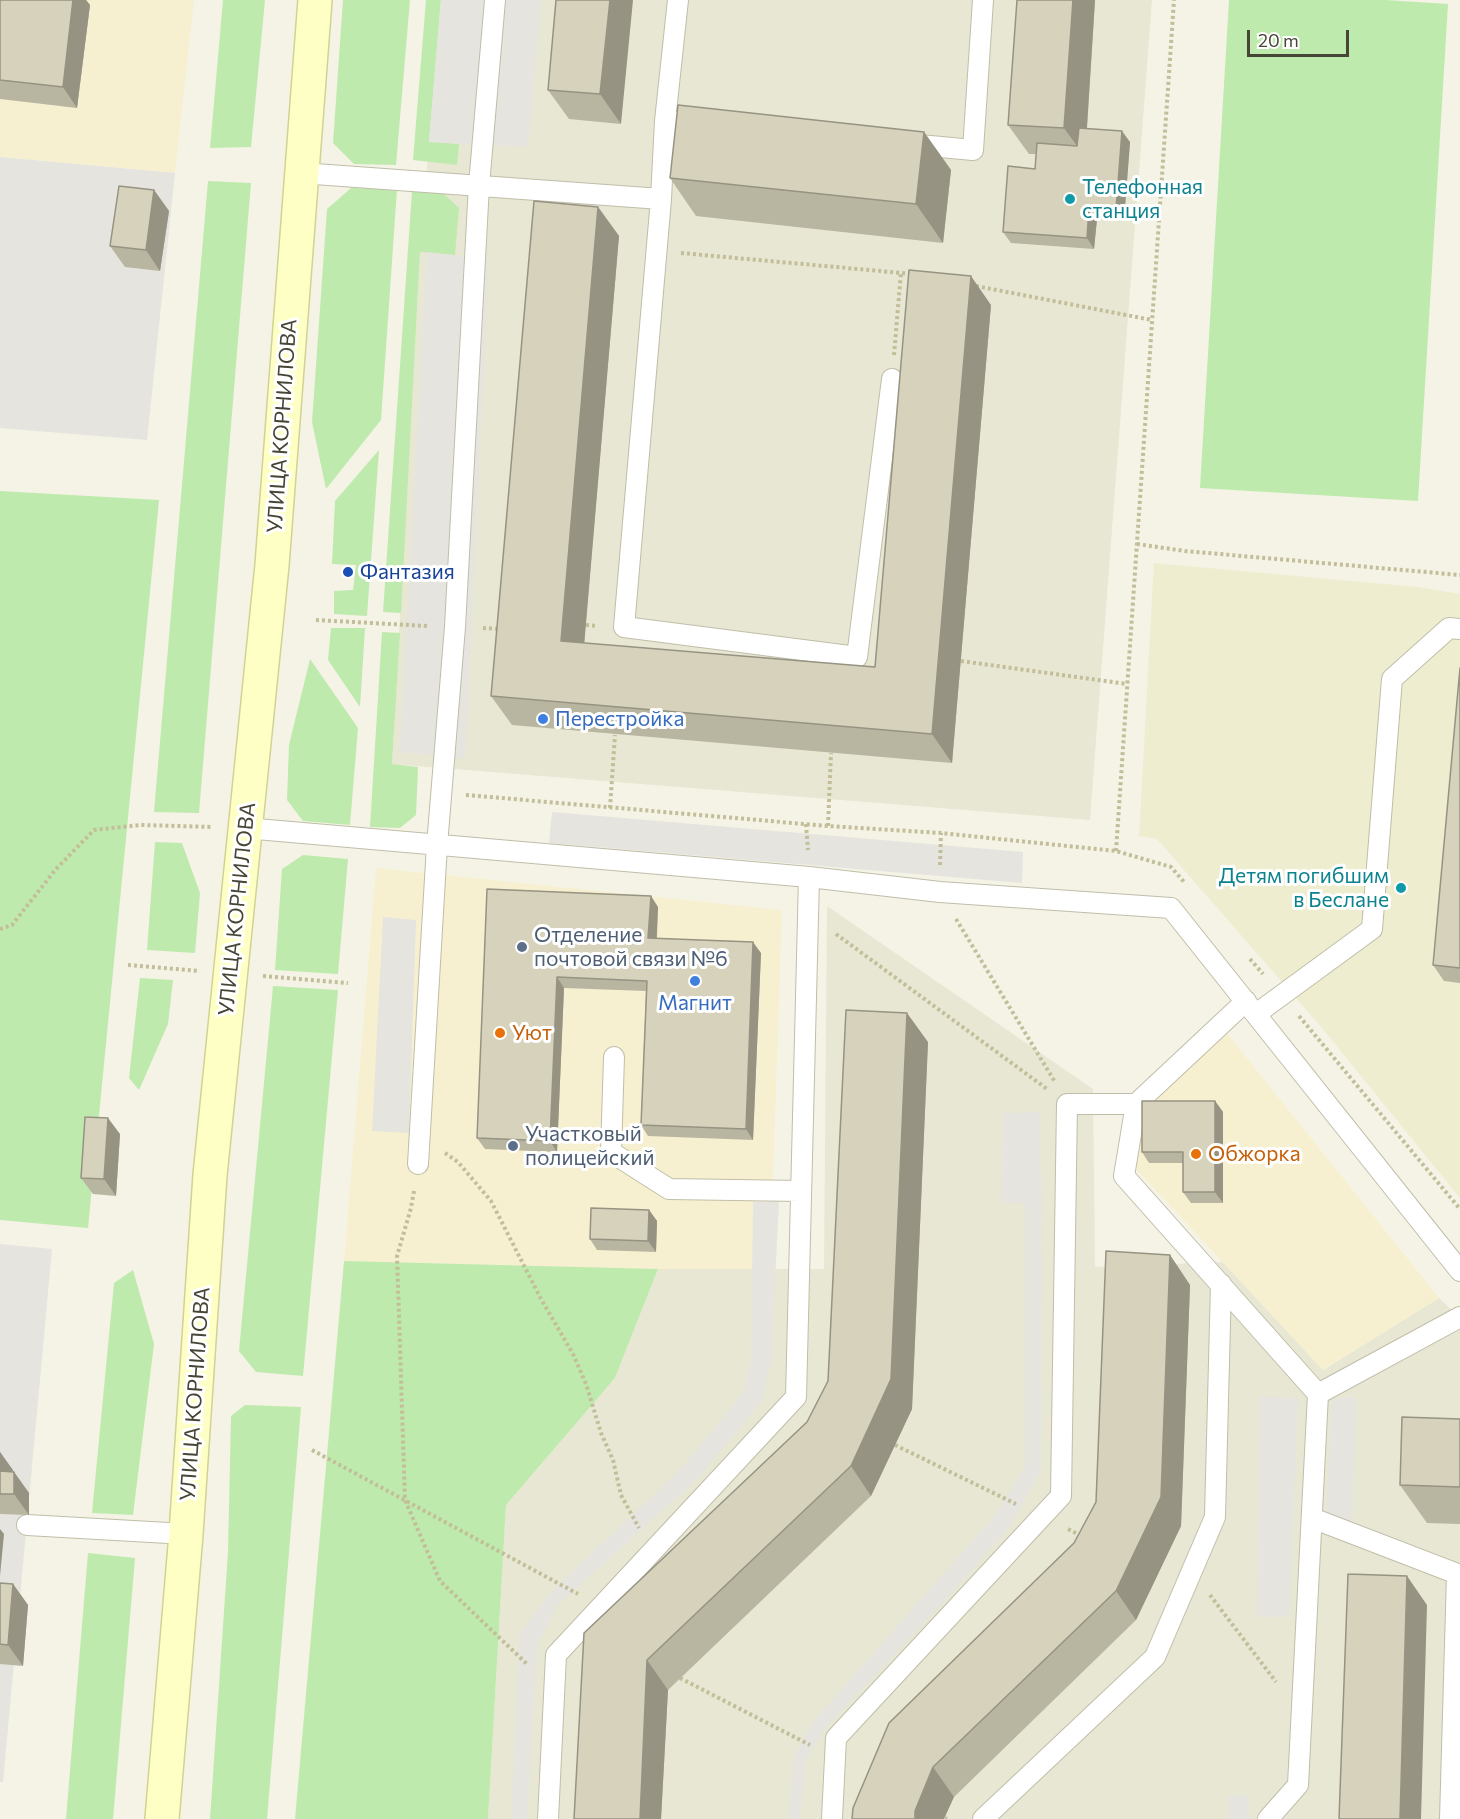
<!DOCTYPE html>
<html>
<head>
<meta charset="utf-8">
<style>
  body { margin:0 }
  #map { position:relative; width:1460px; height:1819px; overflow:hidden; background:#f4f3e6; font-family:Commissioner,sans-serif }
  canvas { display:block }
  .scale { position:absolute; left:1247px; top:30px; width:102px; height:27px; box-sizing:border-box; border:3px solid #474535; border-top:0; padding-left:8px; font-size:18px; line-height:21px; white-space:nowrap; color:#474535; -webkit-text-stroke:4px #fff; paint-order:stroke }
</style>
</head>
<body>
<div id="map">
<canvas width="1460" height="1819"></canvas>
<div class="scale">20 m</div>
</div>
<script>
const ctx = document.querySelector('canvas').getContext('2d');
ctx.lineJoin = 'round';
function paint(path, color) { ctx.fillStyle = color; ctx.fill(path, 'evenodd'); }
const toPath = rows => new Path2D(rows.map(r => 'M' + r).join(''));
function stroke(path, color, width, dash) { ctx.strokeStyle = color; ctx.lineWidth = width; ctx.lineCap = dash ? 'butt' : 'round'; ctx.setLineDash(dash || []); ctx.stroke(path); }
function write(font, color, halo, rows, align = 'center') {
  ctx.font = font + ' Commissioner,sans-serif'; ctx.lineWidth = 6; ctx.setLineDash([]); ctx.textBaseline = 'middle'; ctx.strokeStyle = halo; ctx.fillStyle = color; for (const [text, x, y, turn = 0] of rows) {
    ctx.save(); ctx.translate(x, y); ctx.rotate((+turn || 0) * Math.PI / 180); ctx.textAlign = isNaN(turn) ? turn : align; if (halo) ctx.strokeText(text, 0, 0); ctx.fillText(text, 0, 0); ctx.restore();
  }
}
paint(toPath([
  [441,0,1152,0,1090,820,392,764,420,252],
  [827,906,1093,1089,1095,1267,1223,1262,1323,1370,1439,1298,1460,1318,1460,1819,488,1819,506,1505,615,1378,658,1269,824,1269]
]), '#e8e7d4');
paint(toPath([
  [0,0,194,0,175,173,0,157],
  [376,868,782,910,770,1269,658,1269,344,1261],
  [1226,1032,1439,1298,1323,1370,1136,1169,1145,1105]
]), '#f7f0d0');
paint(toPath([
  [1154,563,1418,587,1460,594,1460,1198,1318,1023,1157,839,1139,836]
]), '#eeedcf');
paint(toPath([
  [223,0,265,0,251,147,210,148],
  [343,0,410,0,396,165,354,164,333,143],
  [426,0,441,0,429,142,459,144,457,165,413,160],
  [1229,0,1385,0,1448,4,1418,501,1200,488],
  [208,181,251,183,199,813,154,812],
  [351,188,397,189,381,420,326,489,312,422,327,209],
  [412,191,443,193,459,208,455,255,420,252,401,613,383,612],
  [379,450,367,616,334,614,334,591,353,590,356,565,332,564,335,501],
  [0,491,159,500,88,1228,0,1220],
  [331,628,365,628,360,707,328,660],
  [382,632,400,633,392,764,418,767,416,815,400,828,370,827],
  [310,659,358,728,350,825,303,821,287,800,289,745],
  [155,842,182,843,200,893,195,953,147,950],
  [303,855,348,859,338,974,275,970,282,869],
  [140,978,173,980,168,1024,139,1090,129,1078],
  [273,986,338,990,303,1376,256,1372,239,1351],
  [344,1261,658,1269,615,1378,506,1505,488,1819,295,1819],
  [133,1270,154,1344,133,1515,92,1513,114,1283],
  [245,1405,301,1407,267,1819,210,1819,228,1552,231,1416],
  [88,1553,135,1558,113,1819,66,1819]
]), '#bfeaad');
paint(toPath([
  [441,0,541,0,528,147,429,142],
  [0,157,175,173,147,440,0,428],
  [427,252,489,259,465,759,400,752],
  [552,812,1023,852,1022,883,549,843],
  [383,917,416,920,409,1133,372,1131],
  [1039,1112,1042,1201,1041,1470,1011,1525,939,1607,824,1729,805,1763,800,1819,789,1819,793,1759,813,1722,997,1513,1025,1466,1025,1203,1001,1203,1003,1113],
  [779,1201,771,1363,761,1402,698,1478,557,1606,537,1645,527,1819,511,1819,520,1634,549,1594,681,1469,743,1393,751,1362,753,1202],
  [0,1244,52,1249,3,1782,0,1782],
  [1260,1396,1298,1399,1289,1617,1257,1617],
  [1356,1397,1352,1524,1326,1513,1332,1399],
  [1249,1795,1249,1819,1229,1819,1229,1796]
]), '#e5e4df');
const service = toPath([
  [665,121,701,124],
  [909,144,973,150,983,0],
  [301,173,661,199,624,627,857,657,892,379],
  [661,199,665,121,678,0],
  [245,828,809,877,940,892,1171,908,1460,1271],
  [1256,1014,1372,929,1392,679,1449,628,1460,629],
  [614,1057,611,1152,669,1189,801,1191],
  [1136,1104,1124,1176,1318,1394],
  [418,1164,437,845,455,627,479,185,495,0],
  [1312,1518,1460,1575],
  [27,1525,186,1534],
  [548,1819,556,1655,796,1397,809,877],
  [832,1819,836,1738,1061,1496,1067,1104,1136,1104,1246,1001],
  [983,1819,1155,1657,1215,1517,1221,1284],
  [1268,1819,1298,1785,1318,1394,1460,1317],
  [1450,1819,1457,1574]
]);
const secondary = toPath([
  [162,1819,186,1534,210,1175,272,565,315,0]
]);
stroke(service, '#c0bea8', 22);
stroke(secondary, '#d2d292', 36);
stroke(toPath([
  [681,253,913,274],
  [976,286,1152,320],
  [894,355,901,272],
  [1137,544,1185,551,1460,575],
  [316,620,427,626],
  [586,625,598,626],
  [483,628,502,629],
  [961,661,1127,684],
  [466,795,828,826,941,833,1116,851,1171,867,1185,883],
  [610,808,615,735],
  [806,824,808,850],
  [828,826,831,753],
  [1116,851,1174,0],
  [940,865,941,833],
  [956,919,1055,1082],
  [0,929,12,925,56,869,94,830,140,825,213,827],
  [836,934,1047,1089],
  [1250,959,1263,974],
  [128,965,199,971],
  [263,976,348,983],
  [1299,1016,1460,1209],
  [445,1153,458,1162,491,1201,541,1299,573,1354,586,1384,601,1433,613,1460,621,1495,639,1528],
  [414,1191,411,1208,397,1256,405,1500,440,1581,527,1664],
  [895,1445,1016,1504],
  [312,1450,578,1594],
  [1068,1529,1083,1537],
  [1210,1595,1276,1682],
  [680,1678,810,1745],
  [945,1818,947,1819]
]), '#c2be99', 4, [3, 3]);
stroke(service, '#fff', 20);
stroke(secondary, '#feffc5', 33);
paint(toPath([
  [0,0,86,0,90,5,77,108,0,99],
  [556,0,621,124,569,119,548,90],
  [1095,0,1087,128,1130,142,1124,220,1097,219,1094,249,1011,243,1003,232,1035,169,1036,154,1029,154,1008,125],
  [924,132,951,170,943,243,696,216,670,178],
  [154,190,169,211,160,271,125,267,110,246],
  [598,207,619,236,584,643,875,667,991,305,952,763,512,725,491,696],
  [1460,668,1460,983,1444,981,1433,965],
  [487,889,658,907,657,938,761,953,753,1140,648,1136,641,1125,646,991,564,988,557,1152,485,1149,477,1138],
  [928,1042,912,1409,871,1496,668,1690,661,1819,574,1819,584,1633,807,1422,828,1381],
  [1215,1101,1223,1112,1223,1203,1191,1203,1183,1192,1183,1163,1149,1163,1142,1152],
  [120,1134,116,1196,93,1194,81,1178],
  [649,1210,657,1221,656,1252,597,1250,590,1239],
  [1170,1255,1190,1285,1181,1526,1136,1620,954,1797,852,1819,1074,1543,1096,1502],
  [1460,1419,1460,1524,1427,1523,1400,1485],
  [0,1452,13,1472,14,1472,29,1493,29,1515,0,1514],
  [0,1583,13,1584,28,1605,23,1666,0,1664]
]), '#b8b5a1');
paint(toPath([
  [73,0,86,0,90,5,77,108,63,87],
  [610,0,633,0,621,124,600,94],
  [1073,0,1095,0,1085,157,1064,128],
  [1122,131,1130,142,1124,220,1116,209],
  [924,132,951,170,943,243,916,204],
  [154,190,169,211,160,271,146,250],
  [598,207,619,236,582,670,561,641],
  [1089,208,1097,219,1094,249,1087,238],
  [971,276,991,305,952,763,932,734],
  [651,896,658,907,656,949,648,938],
  [753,942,761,953,753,1140,746,1129],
  [557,977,564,988,557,1152,550,1141],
  [907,1013,928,1042,912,1409,871,1496,851,1466],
  [1215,1101,1223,1112,1223,1203,1215,1192],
  [108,1118,120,1134,116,1196,104,1179],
  [649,1210,657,1221,656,1252,648,1241],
  [1170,1255,1190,1285,1181,1526,1136,1620,1116,1591],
  [0,1452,13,1470,13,1492,0,1474],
  [14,1472,29,1493,29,1515,14,1494],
  [0,1529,4,1534,0,1576],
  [1407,1576,1427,1605,1421,1819,1400,1819],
  [13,1584,28,1605,23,1666,8,1645],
  [647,1660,668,1690,661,1819,640,1819],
  [933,1767,954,1797,944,1819,915,1819,915,1811]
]), '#969383');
const building = toPath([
  [0,0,73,0,63,87,0,80,0,0],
  [556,0,610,0,600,94,548,90,556,0],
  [1017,0,1073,0,1064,128,1008,125,1017,0],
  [678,105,924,132,916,204,670,178,678,105],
  [1079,128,1122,131,1116,209,1089,208,1087,238,1003,232,1008,166,1035,169,1037,143,1077,146,1079,128],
  [119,186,154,190,146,250,110,246,119,186],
  [534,201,598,207,561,641,875,667,909,270,971,276,932,734,491,696,534,201],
  [1460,668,1460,968,1433,965,1460,668],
  [487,889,651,896,648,938,753,942,746,1129,641,1125,647,981,557,977,550,1141,477,1138,487,889],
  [846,1010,907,1013,891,1379,851,1466,647,1660,640,1819,574,1819,584,1633,807,1422,828,1381,846,1010],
  [1142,1101,1215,1101,1215,1192,1183,1192,1183,1152,1142,1152,1142,1101],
  [85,1117,108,1118,104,1179,81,1178,85,1117],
  [591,1208,649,1210,648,1241,590,1239,591,1208],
  [1106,1251,1170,1255,1161,1497,1116,1591,933,1767,915,1811,915,1819,852,1819,853,1808,889,1723,1074,1543,1096,1502,1106,1251],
  [1402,1417,1460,1419,1460,1487,1400,1485,1402,1417],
  [0,1471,14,1472,14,1494,0,1494,0,1471],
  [1348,1574,1407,1576,1400,1819,1339,1819,1348,1574],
  [0,1583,13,1584,8,1645,0,1644,0,1583]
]);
paint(building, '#d6d2bb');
stroke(building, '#969383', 1.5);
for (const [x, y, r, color] of [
  [1070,199,6,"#0f9aa8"],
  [348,572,6,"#1a4fb4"],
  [543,719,6,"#3f7fe0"],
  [1401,888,6,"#0f9aa8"],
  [522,947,6,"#5c6f8a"],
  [695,981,6,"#3f7fe0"],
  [500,1033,6,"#e8710a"],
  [513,1146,6,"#5c6f8a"],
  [1196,1154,6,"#e8710a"]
]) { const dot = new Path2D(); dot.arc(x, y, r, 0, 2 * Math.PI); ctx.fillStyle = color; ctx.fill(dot); stroke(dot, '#fff', 2); }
write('21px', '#0d838f', '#fff', [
  ["Телефонная",1082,187],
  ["станция",1082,211],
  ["Детям погибшим",1389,876,"right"],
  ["в Беслане",1389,900,"right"]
], 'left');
write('21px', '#474535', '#fff', [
  ["УЛИЦА КОРНИЛОВА",282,426,-86],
  ["УЛИЦА КОРНИЛОВА",237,909,-84],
  ["УЛИЦА КОРНИЛОВА",195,1394,-86]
]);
write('21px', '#164399', '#fff', [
  ["Фантазия",360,572]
], 'left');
write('21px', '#366cbe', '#fff', [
  ["Перестройка",555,719],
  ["Магнит",695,1003,"center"]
], 'left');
write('21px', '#4e5e75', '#fff', [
  ["Отделение",534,935],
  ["почтовой связи №6",534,959],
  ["Участковый",525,1134],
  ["полицейский",525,1158]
], 'left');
write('21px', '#c56008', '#fff', [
  ["Уют",512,1033],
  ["Обжорка",1208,1154]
], 'left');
</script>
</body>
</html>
